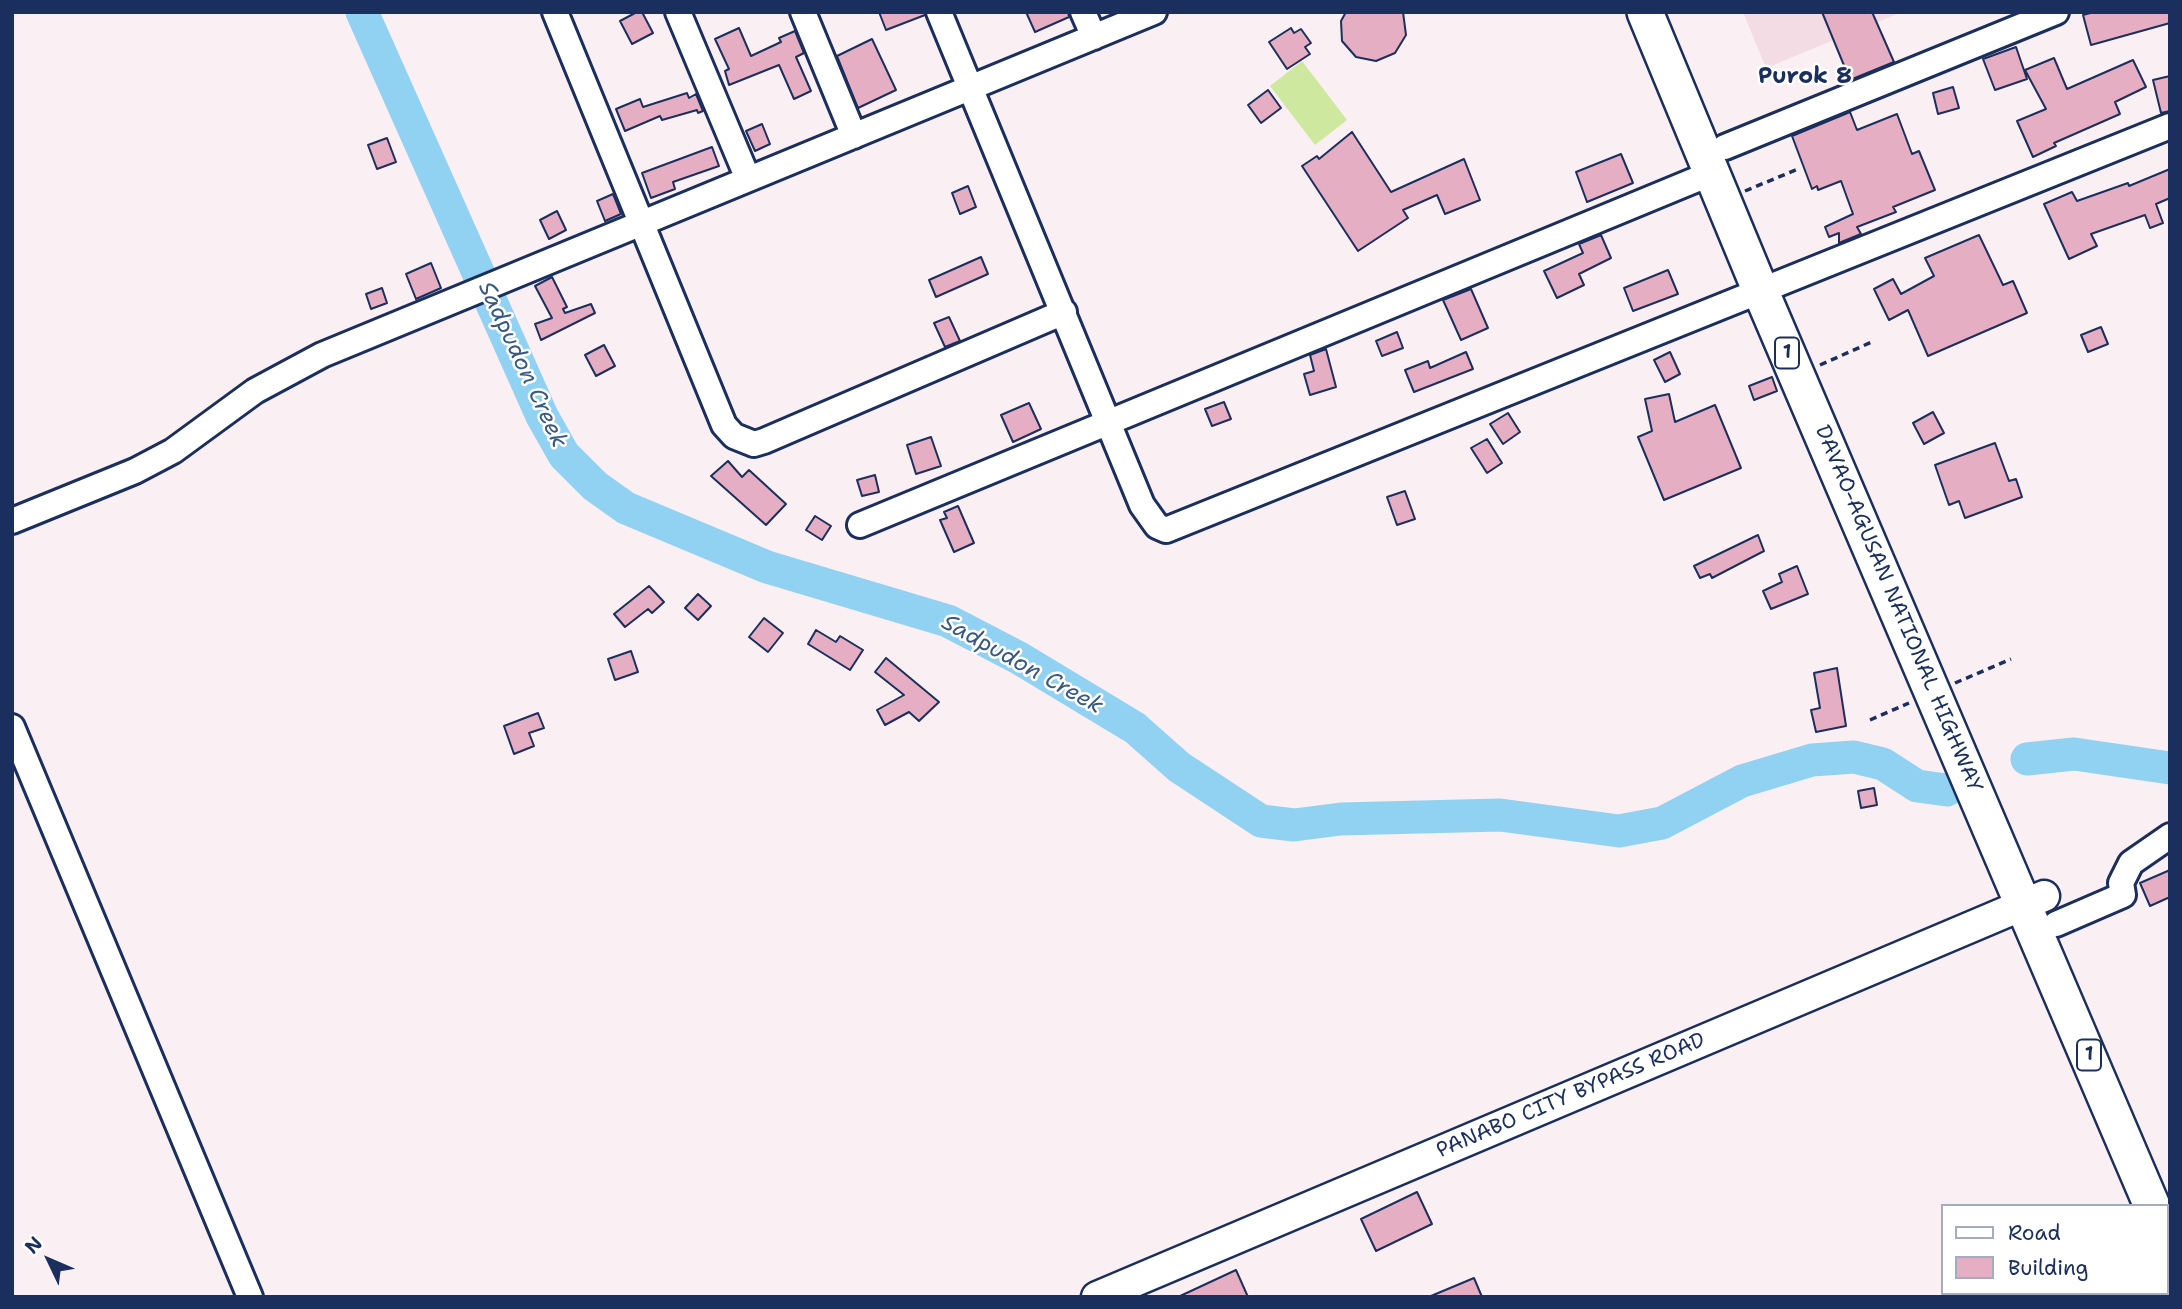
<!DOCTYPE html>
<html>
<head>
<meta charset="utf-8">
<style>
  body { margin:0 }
  #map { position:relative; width:2182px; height:1309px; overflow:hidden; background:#faeff3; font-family:"Shantell Sans",sans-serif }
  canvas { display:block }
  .frame { position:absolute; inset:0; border:14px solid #1b2f5e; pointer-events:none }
  .legend { position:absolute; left:1941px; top:1204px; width:228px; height:91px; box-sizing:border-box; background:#fff; border:2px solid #a4acbf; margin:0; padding:9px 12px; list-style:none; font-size:21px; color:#1b2f5e }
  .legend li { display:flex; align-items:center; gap:14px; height:35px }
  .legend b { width:35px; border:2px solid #a4acbf }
  .north { position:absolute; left:14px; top:1225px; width:70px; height:70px; -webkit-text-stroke:5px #fff; paint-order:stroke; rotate:314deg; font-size:19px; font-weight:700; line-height:28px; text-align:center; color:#1b2f5e }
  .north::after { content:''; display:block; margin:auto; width:24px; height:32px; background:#1b2f5e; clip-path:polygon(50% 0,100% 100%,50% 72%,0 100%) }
</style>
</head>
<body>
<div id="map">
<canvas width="2182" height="1309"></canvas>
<div class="frame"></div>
<ul class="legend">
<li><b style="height:9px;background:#fff"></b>Road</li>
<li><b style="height:19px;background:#e6aec2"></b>Building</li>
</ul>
<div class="north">N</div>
</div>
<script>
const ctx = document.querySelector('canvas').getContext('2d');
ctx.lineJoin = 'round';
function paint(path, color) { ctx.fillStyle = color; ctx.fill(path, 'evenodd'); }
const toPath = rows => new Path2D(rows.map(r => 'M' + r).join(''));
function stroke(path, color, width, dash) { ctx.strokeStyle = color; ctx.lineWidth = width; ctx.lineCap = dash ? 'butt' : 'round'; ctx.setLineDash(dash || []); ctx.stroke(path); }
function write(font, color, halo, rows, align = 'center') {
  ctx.font = font + ' "Shantell Sans",sans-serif'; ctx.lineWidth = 5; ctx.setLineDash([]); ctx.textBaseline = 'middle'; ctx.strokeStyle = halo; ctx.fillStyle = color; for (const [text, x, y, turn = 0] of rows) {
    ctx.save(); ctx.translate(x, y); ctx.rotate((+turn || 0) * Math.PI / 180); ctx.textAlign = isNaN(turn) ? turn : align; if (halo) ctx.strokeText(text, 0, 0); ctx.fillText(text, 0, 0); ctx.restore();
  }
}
paint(toPath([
  [1743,12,1902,12,1766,68]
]), '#f4dce4');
paint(toPath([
  [1302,61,1347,120,1315,145,1270,86]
]), '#cee99f');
stroke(toPath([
  [362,12,542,416,564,455,595,486,626,508,767,567,948,621,1019,658,1135,728,1179,767,1261,821,1294,825,1341,819,1500,815,1619,831,1662,823,1742,781,1812,760,1854,757,1883,764,1917,786,1947,790],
  [2027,759,2074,754,2170,768]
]), '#91d2f2', 33);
const building = toPath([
  [637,12,642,12,653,33,632,44,620,21,637,12],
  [879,12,924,12,925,15,886,30,879,12],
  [1026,12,1068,12,1069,17,1035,32,1026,12],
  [1346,12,1403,12,1406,35,1395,53,1376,61,1356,57,1342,41,1341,21,1346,12],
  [1822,12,1872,12,1894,62,1850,80,1822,12],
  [2094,12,2170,12,2170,23,2091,45,2083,15,2094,12],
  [739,28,751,56,781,42,779,38,795,31,804,53,796,57,811,91,794,99,779,65,729,85,725,71,729,69,715,39,739,28],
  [1291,28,1294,33,1301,29,1311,43,1305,47,1310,54,1287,69,1269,42,1291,28],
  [872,39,896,90,858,108,837,56,872,39],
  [2016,47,2027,79,1995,90,1983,59,2016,47],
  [2054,58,2067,89,2133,60,2146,87,2115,102,2120,114,2054,143,2056,146,2033,157,2017,121,2046,109,2025,70,2054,58],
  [2170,76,2170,111,2161,113,2153,80,2170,76],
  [1953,87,1959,108,1938,114,1933,93,1953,87],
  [1268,90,1281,108,1261,123,1248,105,1268,90],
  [687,93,689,98,696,94,703,111,698,113,697,110,662,120,660,116,625,131,616,109,640,99,643,107,687,93],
  [1850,112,1857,130,1897,114,1912,154,1919,151,1935,190,1893,207,1896,212,1857,227,1861,234,1839,243,1839,233,1829,237,1825,227,1853,214,1841,181,1818,190,1817,186,1812,189,1792,136,1850,112],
  [762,124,770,144,755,151,746,131,762,124],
  [1352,132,1391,192,1464,159,1480,200,1445,214,1437,195,1403,210,1408,218,1358,251,1302,166,1317,156,1319,159,1352,132],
  [387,138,396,162,377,169,368,145,387,138],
  [712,147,719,166,673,182,675,189,651,198,642,173,712,147],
  [1621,154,1633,183,1587,202,1576,172,1621,154],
  [2170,169,2170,198,2156,204,2163,223,2150,228,2145,215,2091,234,2097,246,2069,259,2044,204,2072,192,2077,201,2128,183,2129,186,2170,169],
  [968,186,976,207,960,214,952,193,968,186],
  [613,194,621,214,605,221,597,201,613,194],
  [557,211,566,230,549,239,540,220,557,211],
  [1601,235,1611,258,1579,274,1584,285,1557,298,1544,271,1583,253,1579,244,1601,235],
  [1979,235,2003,285,2013,281,2027,313,1928,356,1908,310,1889,320,1874,289,1893,279,1901,294,1934,276,1925,258,1979,235],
  [981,257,988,274,936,297,929,280,981,257],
  [431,263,441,288,416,299,406,274,431,263],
  [1668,270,1678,294,1633,311,1624,288,1668,270],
  [552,277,567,307,563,309,565,313,591,304,595,313,541,340,535,324,552,318,535,286,552,277],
  [382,288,387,303,371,309,366,294,382,288],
  [1471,289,1488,328,1461,340,1443,300,1471,289],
  [949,317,960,341,945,347,934,323,949,317],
  [2101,327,2108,344,2088,352,2081,335,2101,327],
  [1397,332,1403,348,1382,356,1376,341,1397,332],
  [604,345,615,366,596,376,585,355,604,345],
  [1326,349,1336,387,1310,395,1304,374,1314,371,1310,355,1326,349],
  [1466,352,1473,369,1414,392,1405,370,1428,361,1430,368,1466,352],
  [1670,352,1680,374,1665,382,1654,360,1670,352],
  [1772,377,1777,391,1754,400,1749,386,1772,377],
  [1669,394,1675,422,1715,405,1741,468,1664,500,1638,437,1652,431,1645,399,1669,394],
  [1224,402,1231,419,1212,426,1205,409,1224,402],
  [1029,403,1041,429,1013,442,1001,415,1029,403],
  [1933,412,1944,433,1924,444,1913,423,1933,412],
  [1508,413,1520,432,1503,444,1490,424,1508,413],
  [931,437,941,466,916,474,907,445,931,437],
  [1487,439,1502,463,1487,473,1471,448,1487,439],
  [1995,443,2009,481,2016,479,2022,497,1965,518,1959,501,1949,505,1935,465,1995,443],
  [728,461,742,477,749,470,786,504,766,525,711,476,728,461],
  [875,475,879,492,862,496,857,480,875,475],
  [1405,491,1415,519,1397,525,1387,497,1405,491],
  [958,506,974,543,954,552,940,520,947,518,944,512,958,506],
  [815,516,831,526,822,540,806,530,815,516],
  [1758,535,1764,551,1712,578,1710,574,1700,578,1694,566,1758,535],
  [1797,566,1808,594,1771,609,1763,591,1782,582,1779,574,1797,566],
  [649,586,664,602,652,613,648,609,625,627,614,614,649,586],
  [698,594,711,606,698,620,685,608,698,594],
  [764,618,783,633,768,652,749,637,764,618],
  [816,630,836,642,840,636,863,650,850,670,808,644,816,630],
  [631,651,638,672,615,680,608,659,631,651],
  [886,658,939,702,919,721,909,712,885,725,877,710,904,695,875,672,886,658],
  [1837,668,1846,726,1816,732,1811,710,1820,708,1814,673,1837,668],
  [538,713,544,728,529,733,534,746,514,754,504,726,538,713],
  [1874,788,1877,805,1861,808,1858,791,1874,788],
  [2170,870,2170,897,2150,906,2140,883,2170,870],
  [1417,1192,1432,1224,1376,1251,1361,1219,1417,1192],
  [1236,1270,1248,1297,1178,1297,1236,1270],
  [1474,1278,1482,1297,1431,1297,1431,1296,1474,1278]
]);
paint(building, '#e6aec2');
stroke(building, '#1b2f5e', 2);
const minor = toPath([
  [555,12,724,425,734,436,754,444,764,441,1064,312],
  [678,12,748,179],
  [803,12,854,136],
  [939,12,1142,505,1157,526,1166,530,2170,126],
  [1083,12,1094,37],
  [1725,147,2056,12],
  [12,521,135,471,173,451,255,391,322,355,1154,12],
  [860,525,1712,173],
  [12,727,250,1297],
  [2056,924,2123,895,2121,883,2131,863,2170,836]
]);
const major = toPath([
  [1097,1297,2044,896]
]);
const highway = toPath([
  [1645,12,1761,292,2152,1206],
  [2166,1239,2170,1247]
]);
stroke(minor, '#1b2f5e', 30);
stroke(major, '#1b2f5e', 35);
stroke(highway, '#1b2f5e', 40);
stroke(toPath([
  [1745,191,1798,169],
  [1820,365,1874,341],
  [1955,683,2011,659],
  [1870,720,1909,703]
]), '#1b2f5e', 3.5, [7, 5]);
stroke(minor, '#fff', 24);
stroke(major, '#fff', 30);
stroke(highway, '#fff', 35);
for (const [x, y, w] of [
  [1787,353,24],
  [2089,1055,24]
]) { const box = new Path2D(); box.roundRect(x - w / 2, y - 15.5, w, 31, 5); ctx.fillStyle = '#fff'; ctx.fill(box); stroke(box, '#1b2f5e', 2); }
write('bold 19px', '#1b2f5e', null, [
  ["1",1787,353],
  ["1",2089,1055]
]);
write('21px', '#1b2f5e', '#fff', [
  ["DAVAO-AGUSAN NATIONAL HIGHWAY",1898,609,67],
  ["PANABO CITY BYPASS ROAD",1571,1096,-23]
]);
write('bold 23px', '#1b2f5e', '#fff', [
  ["Purok 8",1805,77]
]);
write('italic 23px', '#385883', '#fff', [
  ["Sadpudon Creek",522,365,65],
  ["Sadpudon Creek",1022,665,29]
]);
</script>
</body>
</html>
